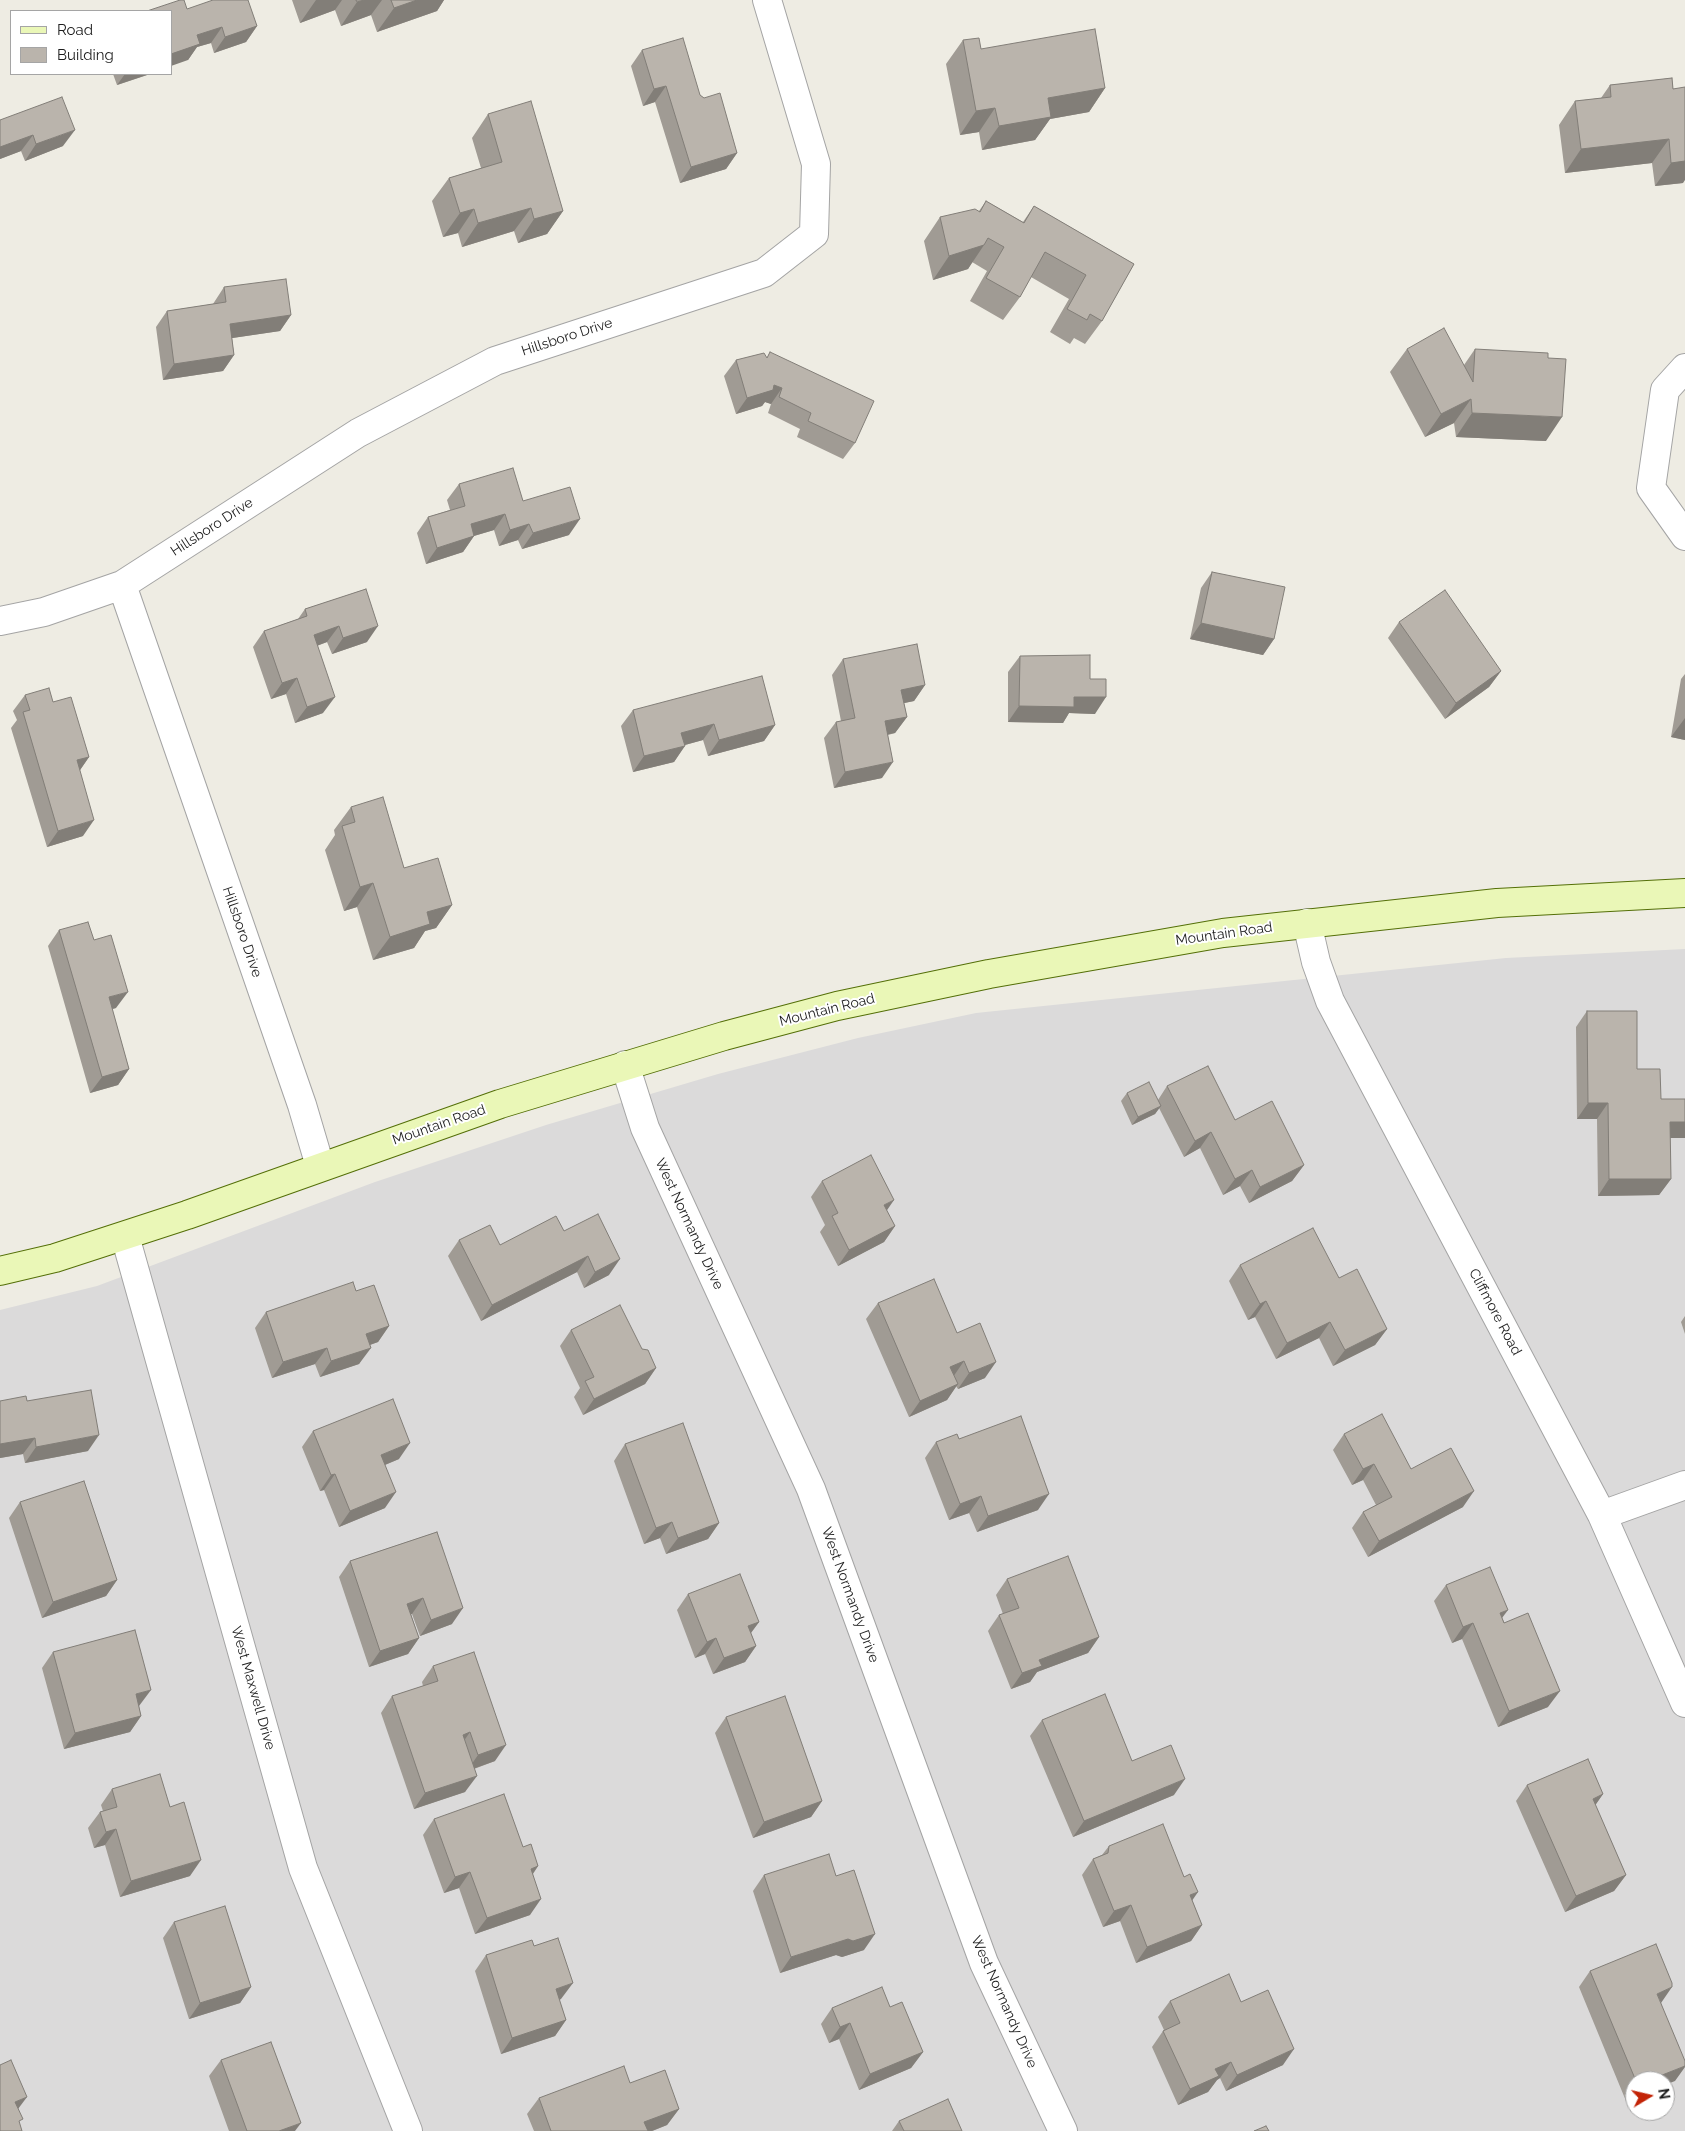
<!DOCTYPE html>
<html>
<head>
<meta charset="utf-8">
<style>
  body { margin:0 }
  #map { position:relative; width:1685px; height:2131px; overflow:hidden; background:#eeece3; font-family:Raleway,sans-serif }
  canvas { display:block }
  .legend { position:absolute; left:10px; top:10px; width:162px; height:65px; box-sizing:border-box; background:#fff; border:1px solid #a5a5a5; margin:0; padding:6px 9px; list-style:none; font-size:15px; color:#1d1d1d }
  .legend li { display:flex; align-items:center; gap:10px; height:25px }
  .legend b { width:25px; border:1px solid #a5a5a5 }
  .north { position:absolute; left:1625px; top:2071px; width:50px; height:50px; box-sizing:border-box; background:#fff; border:1px solid #a5a5a5; border-radius:50%; rotate:81deg; font-size:14px; font-weight:700; line-height:20px; text-align:center; color:#1d1d1d }
  .north::after { content:''; display:block; margin:auto; width:18px; height:22px; background:#c32407; clip-path:polygon(50% 0,100% 100%,50% 72%,0 100%) }
</style>
</head>
<body>
<div id="map">
<canvas width="1685" height="2131"></canvas>
<ul class="legend">
<li><b style="height:6px;background:#eaf7b7"></b>Road</li>
<li><b style="height:14px;background:#bab4ac"></b>Building</li>
</ul>
<div class="north">N</div>
</div>
<script>
const ctx = document.querySelector('canvas').getContext('2d');
ctx.lineJoin = 'round';
function paint(path, color) { ctx.fillStyle = color; ctx.fill(path, 'evenodd'); }
const toPath = rows => new Path2D(rows.map(r => 'M' + r).join(''));
function stroke(path, color, width, dash) { ctx.strokeStyle = color; ctx.lineWidth = width; ctx.lineCap = dash ? 'butt' : 'round'; ctx.setLineDash(dash || []); ctx.stroke(path); }
function write(font, color, halo, rows, align = 'center') {
  ctx.font = font + ' Raleway,sans-serif'; ctx.lineWidth = 4; ctx.setLineDash([]); ctx.textBaseline = 'middle'; ctx.strokeStyle = halo; ctx.fillStyle = color; for (const [text, x, y, turn = 0] of rows) {
    ctx.save(); ctx.translate(x, y); ctx.rotate((+turn || 0) * Math.PI / 180); ctx.textAlign = isNaN(turn) ? turn : align; if (halo) ctx.strokeText(text, 0, 0); ctx.fillText(text, 0, 0); ctx.restore();
  }
}
paint(toPath([
  [1685,949,1685,2131,0,2131,0,1310,97,1286,375,1182,546,1125,718,1074,858,1038,976,1013,1506,958],
  [1635,2081,1665,2081,1665,2111,1635,2111]
]), '#dbdada');
const minor = toPath([
  [1685,368,1665,390,1651,488,1685,536],
  [122,585,302,1105,320,1166],
  [0,621,44,612,122,585,358,433,495,361,764,273,814,234,816,164,767,0],
  [1307,923,1316,962,1330,1001,1602,1515,1685,1703],
  [625,1065,645,1128,811,1489,984,1963,1063,2131],
  [125,1236,303,1868,408,2131],
  [1602,1515,1685,1485]
]);
const secondary = toPath([
  [0,1271,55,1258,187,1215,500,1104,724,1036,837,1006,989,974,1223,933,1497,903,1685,893]
]);
stroke(minor, '#a4a4a4', 30);
stroke(secondary, '#546f08', 30);
stroke(minor, '#fff', 28);
stroke(secondary, '#eaf7b7', 28);
paint(toPath([
  [292,0,444,0,437,11,377,32,371,15,341,26,335,10,300,23],
  [187,9,257,26,246,42,214,53,211,43,197,47,188,60],
  [963,40,981,49,1105,88,1089,112,1050,119,1035,140,982,150,979,132,960,135,946,64],
  [642,50,704,98,737,153,726,169,680,183,655,102,643,106,631,66],
  [113,74,150,74,117,85],
  [1672,78,1683,183,1655,186,1652,163,1565,173,1559,125,1575,101,1601,98,1610,85],
  [488,114,563,211,547,234,518,243,514,231,462,247,458,233,443,237,432,201,449,178,481,168,472,138],
  [0,120,63,146,25,161,21,151,0,159],
  [986,201,1023,222,1034,206,1134,264,1102,321,1085,344,1074,338,1070,344,1050,332,1069,299,1031,277,1020,297,1003,320,970,301,987,271,972,262,968,269,933,280,924,241,940,217,979,211],
  [224,287,291,315,280,331,232,338,234,355,223,371,163,380,156,327,167,311,213,304],
  [1407,349,1464,365,1475,349,1546,441,1456,437,1454,423,1425,437,1390,372],
  [770,352,855,443,843,459,797,437,800,429,768,413,771,404,765,402,762,406,736,414,724,376,736,360,767,358],
  [459,484,523,501,569,535,522,549,518,540,499,546,494,530,474,536,463,552,426,564,417,533,428,517,450,510,447,500],
  [1212,572,1274,639,1263,655,1190,639,1201,588],
  [366,589,367,642,332,654,327,642,317,646,323,713,295,723,286,694,271,699,253,647,264,631,298,619,305,609],
  [1399,622,1501,671,1489,687,1445,719,1388,638],
  [1020,656,1090,679,1095,714,1069,713,1063,723,1008,722,1008,672],
  [843,659,925,685,914,701,904,703,907,717,895,733,888,735,882,778,834,788,824,738,836,722,841,721,832,675],
  [1685,674,1685,740,1671,737,1681,679],
  [25,695,53,702,89,757,80,770,83,836,47,847,11,728,17,720,13,711],
  [633,710,775,725,764,741,708,756,703,740,685,745,674,762,633,772,621,726],
  [351,807,404,868,452,905,436,928,425,931,414,948,373,960,357,907,344,911,325,850,335,835,334,830],
  [59,930,94,940,116,1008,112,1009,129,1069,118,1085,90,1093,48,946],
  [1587,1011,1637,1069,1661,1099,1685,1099,1685,1138,1670,1138,1671,1179,1659,1195,1598,1196,1597,1119,1577,1119,1576,1027],
  [1167,1086,1235,1120,1304,1165,1292,1181,1249,1203,1240,1186,1223,1195,1200,1148,1184,1157,1159,1108,1155,1114,1132,1125,1121,1101,1127,1093,1158,1100],
  [822,1181,887,1211,895,1226,884,1242,838,1266,820,1232,825,1225,811,1197],
  [564,1231,609,1275,584,1288,577,1272,481,1321,448,1256,459,1240,500,1245],
  [1240,1265,1339,1278,1387,1329,1375,1345,1333,1366,1319,1338,1276,1359,1255,1317,1248,1320,1229,1281],
  [356,1291,389,1326,378,1342,370,1345,359,1364,320,1377,315,1364,272,1378,255,1328,266,1312],
  [878,1303,957,1333,985,1378,958,1389,956,1386,947,1400,909,1417,866,1319],
  [1685,1316,1685,1334,1681,1322],
  [571,1330,642,1349,656,1368,645,1384,583,1415,574,1397,580,1388,560,1346],
  [0,1401,27,1401,88,1451,25,1463,23,1454,0,1458],
  [313,1431,399,1459,385,1465,385,1508,339,1527,324,1490,320,1491,302,1447],
  [1344,1434,1411,1469,1463,1507,1368,1557,1352,1528,1363,1512,1376,1505,1363,1480,1352,1485,1333,1450],
  [959,1439,1038,1510,977,1532,969,1513,949,1520,925,1458,936,1442],
  [625,1444,719,1523,708,1539,666,1554,660,1538,644,1544,614,1461],
  [20,1502,117,1580,106,1596,42,1618,9,1518],
  [437,1532,452,1624,420,1636,412,1614,411,1614,419,1638,408,1654,369,1667,339,1577,350,1561],
  [1007,1579,1099,1637,1088,1653,1037,1672,1030,1682,1011,1689,988,1631,999,1615,1003,1614,996,1595],
  [1446,1585,1502,1618,1548,1707,1498,1727,1462,1639,1452,1643,1434,1601],
  [688,1594,759,1622,751,1633,756,1646,745,1662,713,1674,705,1654,695,1658,677,1610],
  [53,1652,139,1706,141,1716,130,1732,64,1749,42,1668],
  [433,1666,495,1761,474,1769,465,1792,414,1809,381,1713,392,1696,423,1686,422,1682],
  [726,1717,822,1801,811,1817,753,1838,715,1733],
  [1042,1720,1132,1761,1174,1795,1073,1837,1030,1736],
  [1527,1785,1603,1794,1595,1805,1626,1875,1614,1891,1565,1912,1516,1801],
  [112,1789,190,1876,120,1897,105,1845,94,1848,88,1828,100,1812,103,1811,101,1805],
  [434,1819,523,1847,538,1866,533,1874,530,1915,475,1934,459,1888,444,1893,423,1835],
  [1109,1846,1192,1900,1202,1925,1191,1941,1136,1963,1120,1921,1103,1927,1082,1875,1093,1859,1102,1855],
  [764,1875,836,1876,864,1950,842,1957,836,1955,780,1973,753,1891],
  [174,1922,251,1987,240,2003,189,2019,163,1938],
  [534,1946,561,1999,559,2000,566,2020,555,2036,501,2054,475,1971,486,1955],
  [1590,1971,1661,2003,1675,2081,1635,2081,1635,2097,1626,2101,1579,1987],
  [1170,2001,1241,2002,1283,2065,1226,2091,1220,2078,1217,2080,1208,2092,1178,2105,1152,2047,1163,2031,1164,2030,1158,2017],
  [832,2008,923,2052,911,2068,859,2090,839,2039,829,2043,821,2024],
  [221,2060,295,2131,229,2131,209,2076],
  [630,2083,679,2109,667,2125,652,2131,534,2131,527,2114,539,2098],
  [899,2121,962,2131,892,2131]
]), '#a09b94');
paint(toPath([
  [316,0,342,0,335,10,300,23],
  [364,0,382,0,371,15,341,26,357,2],
  [417,0,444,0,437,11,377,32,394,8],
  [257,26,246,42,214,53,225,37],
  [222,27,211,43,197,47,188,60,171,66,171,54,197,35],
  [125,74,150,74,117,85],
  [666,86,655,102,643,106,654,89],
  [1105,88,1089,112,1050,119,1035,140,982,150,999,126,1048,98],
  [995,108,979,132,960,135,976,111],
  [75,130,63,146,25,161,36,144],
  [33,135,21,151,0,159,0,147],
  [1669,139,1652,163,1565,173,1581,149],
  [737,153,726,169,680,183,691,167],
  [1685,158,1685,180,1683,183,1655,186,1671,163],
  [531,208,514,231,462,247,478,223],
  [474,209,458,233,443,237,460,213],
  [563,211,547,234,518,243,534,219],
  [984,245,968,269,933,280,949,256],
  [291,315,280,331,219,340,230,324],
  [234,355,223,371,163,380,174,364],
  [774,385,782,388,771,404,765,402,762,406,736,414,747,398],
  [1471,399,1454,423,1425,437,1441,414],
  [1472,413,1562,417,1546,441,1456,437],
  [505,514,494,530,460,540,471,524],
  [580,519,569,535,522,549,533,533],
  [529,524,518,540,499,546,510,530],
  [474,536,463,552,426,564,437,548],
  [1201,623,1274,639,1263,655,1190,639],
  [339,626,327,642,302,651,314,635],
  [378,626,367,642,332,654,343,638],
  [1501,671,1489,687,1445,719,1456,703],
  [297,678,286,694,271,699,282,683],
  [925,685,914,701,890,706,901,690],
  [335,697,323,713,295,723,307,707],
  [1074,697,1106,697,1095,714,1069,713,1063,723,1008,722,1019,706],
  [907,717,895,733,874,737,885,721],
  [1685,718,1685,740,1671,737],
  [714,724,703,740,670,749,681,733],
  [775,725,764,741,708,756,719,740],
  [685,746,674,762,633,772,644,756],
  [89,757,78,773,77,760],
  [893,762,882,778,834,788,845,772],
  [94,820,83,836,47,847,58,831],
  [373,883,357,907,344,911,360,887],
  [452,905,436,928,425,931,414,948,373,960,390,937,427,912],
  [128,992,116,1008,97,1013,109,997],
  [129,1069,118,1085,90,1093,102,1077],
  [1588,1103,1608,1103,1597,1119,1577,1119],
  [1161,1106,1155,1114,1132,1125,1138,1117],
  [1670,1122,1685,1122,1685,1138,1659,1138],
  [1211,1132,1200,1148,1184,1157,1195,1141],
  [1304,1165,1292,1181,1249,1203,1260,1187],
  [1252,1170,1240,1186,1223,1195,1235,1179],
  [1609,1179,1671,1179,1659,1195,1598,1196],
  [894,1200,883,1216,884,1205],
  [895,1226,884,1242,838,1266,849,1250],
  [588,1256,577,1272,481,1321,492,1305],
  [620,1259,609,1275,584,1288,595,1272],
  [1266,1301,1255,1317,1248,1320,1260,1304],
  [1330,1322,1319,1338,1276,1359,1287,1343],
  [389,1326,378,1342,355,1350,366,1334],
  [1387,1329,1375,1345,1333,1366,1345,1350],
  [327,1348,315,1364,272,1378,283,1362],
  [371,1348,359,1364,320,1377,331,1361],
  [964,1361,953,1377,950,1367],
  [996,1362,985,1378,958,1389,969,1373],
  [656,1368,645,1384,583,1415,594,1399],
  [958,1384,947,1400,909,1417,920,1401],
  [99,1435,88,1451,25,1463,36,1447],
  [35,1438,23,1454,0,1458,0,1444],
  [410,1443,399,1459,370,1471,381,1455],
  [1374,1464,1363,1480,1352,1485,1363,1469],
  [335,1474,324,1490,320,1491,331,1475],
  [1474,1491,1463,1507,1368,1557,1379,1541],
  [396,1492,385,1508,339,1527,350,1511],
  [1049,1494,1038,1510,977,1532,988,1516],
  [981,1496,969,1513,949,1520,960,1504],
  [672,1522,660,1538,644,1544,656,1528],
  [719,1523,708,1539,666,1554,678,1538],
  [117,1580,106,1596,42,1618,53,1602],
  [423,1598,412,1614,396,1620,407,1604],
  [463,1608,452,1624,420,1636,431,1620],
  [1508,1610,1496,1626,1500,1613],
  [759,1622,747,1638,748,1626],
  [1473,1623,1462,1639,1452,1643,1463,1627],
  [1099,1637,1088,1653,1037,1672,1030,1682,1011,1689,1022,1673,1039,1660],
  [419,1638,408,1654,369,1667,380,1651],
  [716,1638,705,1654,695,1658,707,1642],
  [756,1646,745,1662,713,1674,724,1658],
  [151,1690,139,1706,124,1710,136,1694],
  [1560,1691,1548,1707,1498,1727,1509,1711],
  [141,1716,130,1732,64,1749,75,1733],
  [470,1732,459,1748,463,1735],
  [506,1745,495,1761,467,1771,478,1755],
  [477,1776,465,1792,414,1809,425,1793],
  [1185,1779,1174,1795,1073,1837,1084,1821],
  [1603,1794,1592,1810,1593,1799],
  [822,1801,811,1817,753,1838,764,1822],
  [116,1829,105,1845,94,1848,106,1832],
  [201,1860,190,1876,120,1897,131,1881],
  [538,1866,527,1882,531,1869],
  [470,1872,459,1888,444,1893,455,1877],
  [1626,1875,1614,1891,1565,1912,1576,1896],
  [1198,1892,1187,1908,1190,1895],
  [541,1899,530,1915,475,1934,487,1918],
  [1131,1905,1120,1921,1103,1927,1114,1911],
  [1202,1925,1191,1941,1136,1963,1147,1947],
  [875,1934,864,1950,842,1957,836,1955,780,1973,791,1957,848,1939],
  [573,1983,561,1999,544,2005,556,1989],
  [251,1987,240,2003,189,2019,200,2003],
  [1672,1987,1661,2003,1657,1994],
  [566,2020,555,2036,501,2054,512,2038],
  [850,2023,839,2039,829,2043,840,2027],
  [1294,2049,1283,2065,1226,2091,1237,2075],
  [923,2052,911,2068,859,2090,870,2074],
  [1231,2062,1220,2078,1217,2080,1208,2092,1178,2105,1190,2089,1215,2069],
  [1685,2066,1685,2067,1675,2081,1665,2085,1665,2081,1647,2081],
  [1635,2088,1635,2097,1626,2101],
  [27,2097,15,2113,15,2102],
  [679,2109,667,2125,652,2131,638,2131,644,2122],
  [301,2123,295,2131,279,2131]
]), '#827e78');
const building = toPath([
  [180,0,184,0,187,9,213,0,248,0,257,26,225,37,222,27,197,35,200,44,171,54,171,11,147,11,180,0],
  [356,0,364,0,357,2,356,0],
  [391,0,417,0,394,8,391,0],
  [1095,29,1105,88,1048,98,1051,117,999,126,995,108,976,111,963,40,979,38,981,49,1095,29],
  [683,38,700,95,704,98,720,93,737,153,691,167,666,86,654,89,642,50,683,38],
  [1672,78,1673,89,1685,87,1685,161,1671,163,1669,139,1581,149,1575,101,1611,97,1610,85,1672,78],
  [62,97,75,130,36,144,33,135,0,147,0,120,62,97],
  [531,101,563,211,534,219,531,208,478,223,474,209,460,213,449,178,502,162,488,114,531,101],
  [986,201,1024,223,1034,206,1134,264,1102,321,1090,314,1087,320,1067,309,1086,275,1045,252,1020,297,986,278,1004,247,988,238,984,245,949,256,940,217,975,209,980,212,986,201],
  [286,279,291,315,230,324,234,355,174,364,167,311,226,302,224,287,286,279],
  [1444,328,1473,382,1475,349,1548,353,1548,358,1566,359,1562,417,1472,413,1471,399,1441,414,1407,349,1444,328],
  [770,352,874,401,855,443,808,421,811,413,779,397,782,388,774,385,773,390,747,398,736,360,764,353,767,358,770,352],
  [513,468,523,501,570,487,580,519,533,533,529,524,510,530,505,514,471,524,474,536,437,548,428,517,465,506,459,484,513,468],
  [1212,572,1285,587,1274,639,1201,623,1212,572],
  [366,589,378,626,343,638,339,626,314,635,335,697,307,707,297,678,282,683,264,631,307,616,305,609,366,589],
  [1445,590,1501,671,1456,703,1399,622,1445,590],
  [917,644,925,685,901,690,907,717,885,721,893,762,845,772,836,722,855,718,843,659,917,644],
  [1090,655,1090,679,1106,679,1106,697,1074,697,1074,707,1019,706,1020,656,1090,655],
  [762,676,775,725,719,740,714,724,681,733,685,746,644,756,633,710,762,676],
  [49,688,53,702,71,697,89,757,77,760,94,820,58,831,23,712,30,710,25,695,49,688],
  [383,797,404,868,438,858,452,905,427,912,430,924,390,937,373,883,360,887,342,826,355,822,351,807,383,797],
  [88,922,94,940,111,935,128,992,109,997,129,1069,102,1077,59,930,88,922],
  [1587,1011,1637,1011,1637,1069,1660,1069,1661,1099,1685,1099,1685,1122,1670,1122,1671,1179,1609,1179,1608,1103,1588,1103,1587,1011],
  [1208,1066,1235,1120,1272,1101,1304,1165,1260,1187,1252,1170,1235,1179,1211,1132,1195,1141,1167,1086,1208,1066],
  [1149,1082,1161,1106,1138,1117,1127,1093,1149,1082],
  [871,1155,894,1200,884,1205,895,1226,849,1250,832,1216,838,1213,822,1181,871,1155],
  [598,1214,620,1259,595,1272,588,1256,492,1305,459,1240,490,1225,500,1245,556,1216,564,1231,598,1214],
  [1313,1228,1339,1278,1357,1269,1387,1329,1345,1350,1330,1322,1287,1343,1266,1301,1260,1304,1240,1265,1313,1228],
  [934,1279,957,1333,980,1323,996,1362,969,1373,964,1361,950,1367,958,1384,920,1401,878,1303,934,1279],
  [353,1282,356,1291,374,1285,389,1326,366,1334,371,1348,331,1361,327,1348,283,1362,266,1312,353,1282],
  [620,1305,642,1349,648,1350,656,1368,594,1399,585,1381,594,1377,571,1330,620,1305],
  [91,1390,99,1435,36,1447,35,1438,0,1444,0,1401,26,1396,27,1401,91,1390],
  [393,1399,410,1443,381,1455,396,1492,350,1511,335,1474,331,1475,313,1431,393,1399],
  [1382,1414,1411,1469,1451,1448,1474,1491,1379,1541,1363,1512,1392,1497,1374,1464,1363,1469,1344,1434,1382,1414],
  [1021,1416,1049,1494,988,1516,981,1496,960,1504,936,1442,957,1434,959,1439,1021,1416],
  [683,1423,719,1523,678,1538,672,1522,656,1528,625,1444,683,1423],
  [84,1481,117,1580,53,1602,20,1502,84,1481],
  [437,1532,463,1608,431,1620,423,1598,407,1604,419,1638,380,1651,350,1561,437,1532],
  [1068,1556,1099,1637,1039,1660,1042,1666,1022,1673,999,1615,1019,1608,1007,1579,1068,1556],
  [1490,1567,1508,1610,1500,1613,1504,1623,1528,1613,1560,1691,1509,1711,1473,1623,1463,1627,1446,1585,1490,1567],
  [740,1574,759,1622,748,1626,756,1646,724,1658,716,1638,707,1642,688,1594,740,1574],
  [135,1630,151,1690,136,1694,141,1716,75,1733,53,1652,135,1630],
  [474,1652,506,1745,478,1755,470,1732,463,1735,477,1776,425,1793,392,1696,438,1681,433,1666,474,1652],
  [1105,1694,1132,1761,1171,1745,1185,1779,1084,1821,1042,1720,1105,1694],
  [785,1696,822,1801,764,1822,726,1717,785,1696],
  [1588,1759,1603,1794,1593,1799,1626,1875,1576,1896,1527,1785,1588,1759],
  [160,1774,170,1807,184,1802,201,1860,131,1881,116,1829,106,1832,100,1812,117,1807,112,1789,160,1774],
  [504,1794,523,1847,531,1844,538,1866,531,1869,541,1899,487,1918,470,1872,455,1877,434,1819,504,1794],
  [1163,1824,1184,1877,1190,1874,1198,1892,1190,1895,1202,1925,1147,1947,1131,1905,1114,1911,1093,1859,1108,1853,1109,1846,1163,1824],
  [829,1854,836,1876,854,1870,875,1934,853,1941,848,1939,791,1957,764,1875,829,1854],
  [225,1906,251,1987,200,2003,174,1922,225,1906],
  [558,1938,573,1983,556,1989,566,2020,512,2038,486,1955,532,1940,534,1946,558,1938],
  [1656,1944,1672,1983,1672,1987,1657,1994,1685,2061,1685,2066,1647,2081,1636,2081,1590,1971,1656,1944],
  [1229,1974,1241,2002,1268,1990,1294,2049,1237,2075,1231,2062,1215,2069,1219,2076,1190,2089,1163,2031,1180,2023,1170,2001,1229,1974],
  [882,1987,890,2007,902,2002,923,2052,870,2074,850,2023,840,2027,832,2008,882,1987],
  [271,2042,301,2123,279,2131,247,2131,221,2060,271,2042],
  [11,2060,27,2097,15,2102,23,2119,19,2121,22,2131,0,2131,0,2065,11,2060],
  [624,2066,630,2083,665,2070,679,2109,644,2122,648,2131,551,2131,539,2098,624,2066],
  [948,2099,962,2131,904,2131,899,2121,948,2099],
  [1266,2126,1269,2131,1254,2131,1266,2126]
]);
paint(building, '#bab4ac');
stroke(building, '#827e78', 1);
write('14px', '#1d1d1d', '#fff', [
  ["Hillsboro Drive",567,337,-18],
  ["Hillsboro Drive",212,527,-33],
  ["Hillsboro Drive",242,932,71],
  ["Mountain Road",1224,934,-8],
  ["Mountain Road",827,1010,-14],
  ["Mountain Road",439,1125,-19],
  ["West Normandy Drive",689,1224,65],
  ["Cliffmore Road",1495,1312,62],
  ["West Normandy Drive",850,1595,70],
  ["West Maxwell Drive",253,1688,74],
  ["West Normandy Drive",1004,2002,66]
]);
</script>
</body>
</html>
